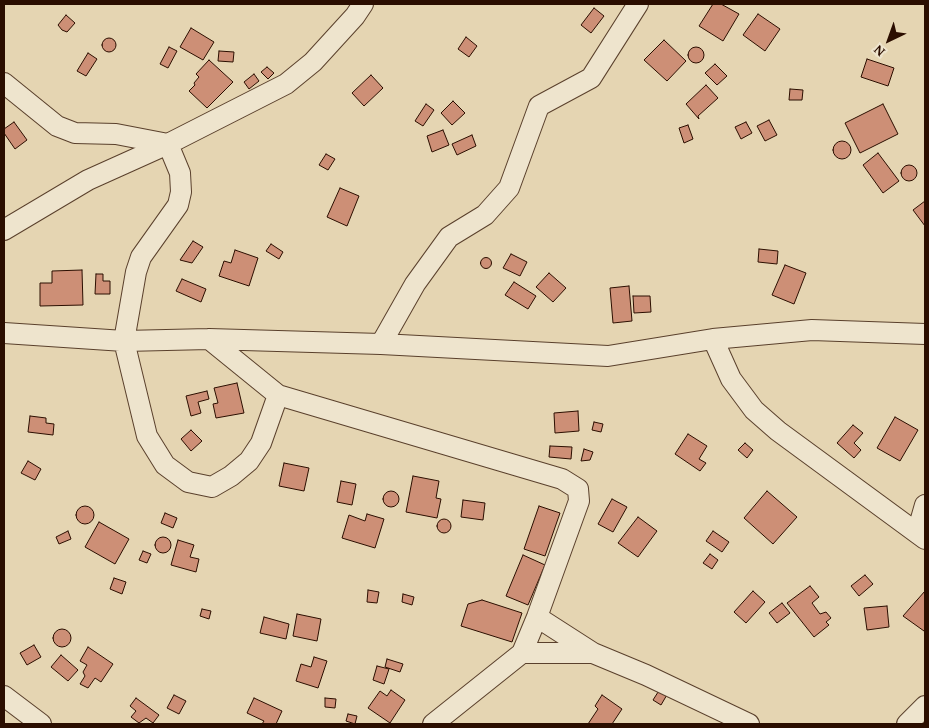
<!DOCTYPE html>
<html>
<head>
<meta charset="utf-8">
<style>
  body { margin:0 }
  #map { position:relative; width:929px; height:728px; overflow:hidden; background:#e5d5b2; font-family:"Gentium Book Plus",serif }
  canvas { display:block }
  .frame { position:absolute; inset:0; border:5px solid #2b0e00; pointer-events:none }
  .north { position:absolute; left:864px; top:15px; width:50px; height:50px; -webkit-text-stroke:4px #eee4cd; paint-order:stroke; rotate:222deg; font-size:14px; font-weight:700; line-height:20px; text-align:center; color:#2b0e00 }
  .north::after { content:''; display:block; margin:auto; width:18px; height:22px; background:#2b0e00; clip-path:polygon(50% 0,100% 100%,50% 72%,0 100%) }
</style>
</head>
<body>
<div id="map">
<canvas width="929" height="728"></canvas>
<div class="frame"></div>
<div class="north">N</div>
</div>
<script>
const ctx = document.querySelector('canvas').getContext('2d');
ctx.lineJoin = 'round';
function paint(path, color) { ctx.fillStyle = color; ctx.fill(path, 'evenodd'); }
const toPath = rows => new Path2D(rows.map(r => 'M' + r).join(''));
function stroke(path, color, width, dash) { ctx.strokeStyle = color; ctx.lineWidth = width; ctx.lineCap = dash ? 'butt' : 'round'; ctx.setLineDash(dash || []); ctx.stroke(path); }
const building = toPath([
  [713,4,721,4,739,14,723,41,699,26,713,4],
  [594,8,604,16,591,33,581,25,594,8],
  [758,14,780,29,765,51,743,35,758,14],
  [66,15,75,23,67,32,62,30,58,25,66,15],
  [191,28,214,42,203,60,180,47,191,28],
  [466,37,477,46,469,57,458,49,466,37],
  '102 45a7 7 0 1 1 14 0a7 7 0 1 1-14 0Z',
  [664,40,686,61,667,81,644,60,664,40],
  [169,47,177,51,168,68,160,64,169,47],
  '688 55a8 8 0 1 1 16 0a8 8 0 1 1-16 0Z',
  [219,51,234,52,233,62,218,61,219,51],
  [88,53,97,59,86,76,77,71,88,53],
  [867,59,894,68,888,86,861,77,867,59],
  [209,60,233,82,207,108,189,91,195,85,194,83,199,77,196,74,209,60],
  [715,64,727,76,717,85,705,73,715,64],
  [267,67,274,73,268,79,261,72,267,67],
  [254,74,259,81,249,89,244,82,254,74],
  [371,75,383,88,364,106,352,93,371,75],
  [706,85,718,98,698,116,699,119,686,104,706,85],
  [790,89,803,90,802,100,789,100,790,89],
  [453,101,465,113,452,125,441,113,453,101],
  [426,104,434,110,423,126,415,121,426,104],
  [883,104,898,134,860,153,845,123,883,104],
  [769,120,777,135,765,141,757,126,769,120],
  [14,122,27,140,15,149,4,133,4,129,14,122],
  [746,122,752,133,741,139,735,127,746,122],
  [688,125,693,139,684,143,679,128,688,125],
  [443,130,449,145,432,152,427,136,443,130],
  [472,135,476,146,457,155,452,144,472,135],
  '833 150a9 9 0 1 1 18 0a9 9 0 1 1-18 0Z',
  [878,153,899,181,883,193,863,165,878,153],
  [326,154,335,159,328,170,319,165,326,154],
  '901 173a8 8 0 1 1 16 0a8 8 0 1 1-16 0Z',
  [340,188,359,196,347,226,327,217,340,188],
  [925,201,925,226,913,210,925,201],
  [193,241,203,247,192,263,180,260,193,241],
  [271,244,283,252,279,259,266,251,271,244],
  [759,249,778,251,777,264,758,262,759,249],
  [235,250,258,258,249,286,219,276,224,261,231,263,235,250],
  [511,254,527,262,520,276,503,268,511,254],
  '480.5 263a5.5 5.5 0 1 1 11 0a5.5 5.5 0 1 1-11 0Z',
  [785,265,806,273,794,304,772,295,785,265],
  [82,270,83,305,40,306,40,283,52,283,52,271,82,270],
  [549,273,566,288,553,302,536,287,549,273],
  [96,274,103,274,103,281,110,281,110,294,95,294,96,274],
  [182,279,206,289,201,302,176,291,182,279],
  [514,282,536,296,528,309,505,295,514,282],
  [629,286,632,321,613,323,610,288,629,286],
  [633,296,650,296,651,312,634,313,633,296],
  [237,383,244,413,216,418,213,404,218,403,214,388,237,383],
  [207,391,209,399,198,402,201,413,191,416,186,396,207,391],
  [578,411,579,431,555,433,554,413,578,411],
  [30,416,46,418,46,423,54,424,53,435,28,432,30,416],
  [895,417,918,430,900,461,877,448,895,417],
  [594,422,603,424,601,432,592,430,594,422],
  [853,425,863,433,854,443,861,450,854,458,837,443,853,425],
  [191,430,202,441,191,451,181,439,191,430],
  [688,434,707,446,699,459,706,463,700,471,675,454,688,434],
  [745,443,753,450,747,458,738,450,745,443],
  [550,446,572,447,571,459,549,457,550,446],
  [584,449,593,452,590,460,581,461,584,449],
  [28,461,41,469,35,480,21,473,28,461],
  [284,463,309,468,304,491,279,486,284,463],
  [413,476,439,481,436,498,441,499,437,518,406,512,413,476],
  [341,481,356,484,352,505,337,502,341,481],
  '383 499a8 8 0 1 1 16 0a8 8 0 1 1-16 0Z',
  [767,491,797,517,773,544,744,518,767,491],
  [612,499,627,507,613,532,598,524,612,499],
  [463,500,485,503,483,520,461,517,463,500],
  '76 515a9 9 0 1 1 18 0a9 9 0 1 1-18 0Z',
  [539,506,560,513,545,556,524,549,539,506],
  [165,513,177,518,173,528,161,523,165,513],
  [367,514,384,519,375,548,342,538,349,515,365,521,367,514],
  [638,517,657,531,638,557,618,543,638,517],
  '437 526a7 7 0 1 1 14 0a7 7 0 1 1-14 0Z',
  [99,522,129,539,115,564,85,547,99,522],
  [68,531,71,539,59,544,56,537,68,531],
  [713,531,729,542,722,552,706,541,713,531],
  '155 545a8 8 0 1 1 16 0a8 8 0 1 1-16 0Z',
  [178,540,194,545,190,557,199,559,196,572,171,565,178,540],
  [143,551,151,554,147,563,139,560,143,551],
  [710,554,718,560,712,569,703,563,710,554],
  [523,555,545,565,528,605,506,596,523,555],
  [865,575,873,584,859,596,851,586,865,575],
  [114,578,126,582,122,594,110,589,114,578],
  [810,586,819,597,812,603,820,614,826,612,831,618,826,622,829,625,814,637,787,603,810,586],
  [368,590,379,592,377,603,367,602,368,590],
  [753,591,765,602,746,623,734,612,753,591],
  [925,591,925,630,924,631,903,616,925,591],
  [403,594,414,597,412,605,402,602,403,594],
  [482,600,522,613,512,642,461,626,468,604,482,600],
  [782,603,790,613,777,623,769,613,782,603],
  [887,606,889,627,867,630,864,608,887,606],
  [202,609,211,611,209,619,200,616,202,609],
  [297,614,321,619,317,641,293,636,297,614],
  [264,617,289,624,286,639,260,633,264,617],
  '53 638a9 9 0 1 1 18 0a9 9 0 1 1-18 0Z',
  [34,645,41,657,27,665,20,653,34,645],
  [88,647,113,664,101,682,95,678,88,688,80,684,85,676,83,672,87,665,80,661,88,647],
  [61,655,78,670,68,681,51,667,61,655],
  [314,657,327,661,318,688,296,681,301,664,311,667,314,657],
  [387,659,403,664,400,672,385,667,387,659],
  [377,666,389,669,384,684,373,680,377,666],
  [660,689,668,693,661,705,653,700,660,689],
  [391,690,405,700,390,723,368,708,380,691,387,696,391,690],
  [174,695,186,701,179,714,167,708,174,695],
  [602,695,622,709,612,724,588,724,598,709,595,706,602,695],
  [136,698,159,715,153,723,146,718,139,723,131,717,136,711,130,706,136,698],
  [254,698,282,711,276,724,262,724,264,721,247,713,254,698],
  [325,698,336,699,335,708,325,707,325,698],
  [348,714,357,716,355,724,346,721,348,714]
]);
paint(building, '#cd8f76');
stroke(building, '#2b0e00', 1);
const minor = toPath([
  [4,83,57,126,75,133,116,134,168,144,180,173,181,192,178,205,141,257,136,272,124,341,147,436,165,465,188,482,212,487,231,476,249,461,261,443,278,395,209,339],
  [4,230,88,180,168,144,286,84,313,62,355,16,363,4],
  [4,333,124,341,209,339,381,344,608,356,713,339,812,330,925,334],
  [713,339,731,379,754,410,778,431,925,539],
  [381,344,415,284,449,237,485,215,509,188,539,106,591,78,638,4],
  [278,395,562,479,578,489,579,501,537,617,522,653,433,724],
  [917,533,925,505],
  [537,617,593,653,646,675,749,724],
  [522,653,593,653],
  [4,696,41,724],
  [907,724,925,706]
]);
stroke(minor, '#5a402c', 22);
stroke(minor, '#eee4cd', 20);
</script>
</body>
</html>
